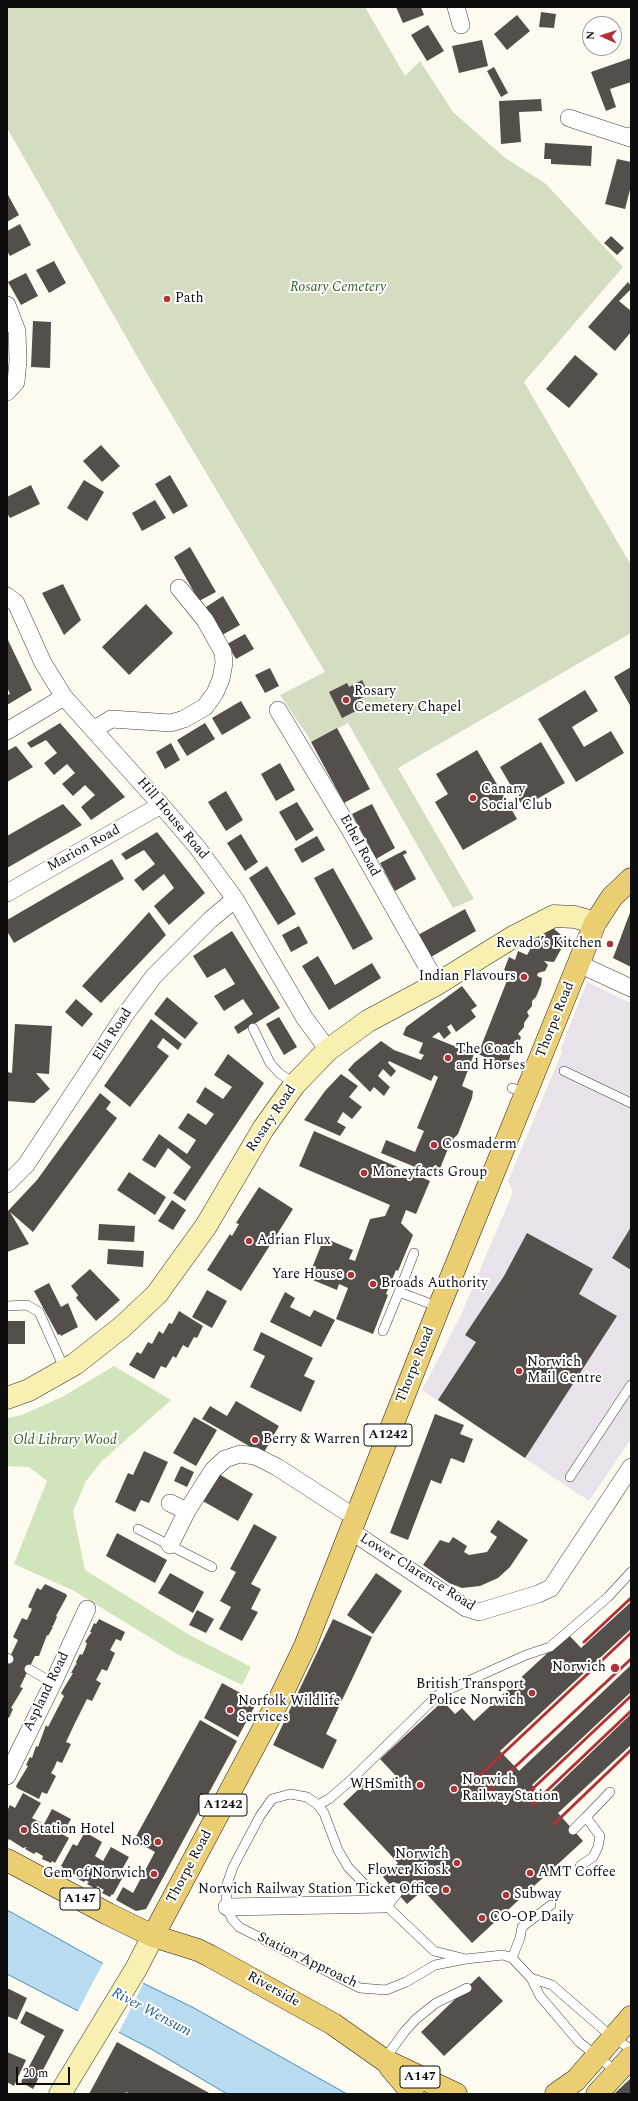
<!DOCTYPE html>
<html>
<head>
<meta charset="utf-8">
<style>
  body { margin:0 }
  #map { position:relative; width:638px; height:2101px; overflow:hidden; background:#fdfbef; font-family:Spectral,serif }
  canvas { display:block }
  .frame { position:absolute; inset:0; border:8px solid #0d0d0d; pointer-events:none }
  .north { position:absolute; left:582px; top:16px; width:40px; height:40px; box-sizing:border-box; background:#fff; border:1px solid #9e9e9e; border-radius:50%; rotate:273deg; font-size:11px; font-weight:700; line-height:16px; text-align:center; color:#0d0d0d }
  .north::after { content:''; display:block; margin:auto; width:14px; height:18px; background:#b03238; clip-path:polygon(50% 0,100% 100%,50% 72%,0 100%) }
  .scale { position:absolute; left:16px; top:2067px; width:54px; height:18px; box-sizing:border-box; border:2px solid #0d0d0d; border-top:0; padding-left:5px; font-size:12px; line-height:14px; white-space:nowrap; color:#0d0d0d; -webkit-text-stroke:3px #fff; paint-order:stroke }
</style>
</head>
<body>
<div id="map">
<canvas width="638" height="2101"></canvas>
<div class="frame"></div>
<div class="north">N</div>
<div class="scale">20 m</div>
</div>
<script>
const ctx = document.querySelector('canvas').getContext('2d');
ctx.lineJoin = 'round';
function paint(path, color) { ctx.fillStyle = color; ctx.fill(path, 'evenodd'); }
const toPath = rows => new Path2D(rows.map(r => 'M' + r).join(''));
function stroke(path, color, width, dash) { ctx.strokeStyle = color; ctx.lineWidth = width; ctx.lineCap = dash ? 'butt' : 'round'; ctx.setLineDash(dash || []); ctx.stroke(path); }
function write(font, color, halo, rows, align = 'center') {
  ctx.font = font + ' Spectral,serif'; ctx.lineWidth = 4; ctx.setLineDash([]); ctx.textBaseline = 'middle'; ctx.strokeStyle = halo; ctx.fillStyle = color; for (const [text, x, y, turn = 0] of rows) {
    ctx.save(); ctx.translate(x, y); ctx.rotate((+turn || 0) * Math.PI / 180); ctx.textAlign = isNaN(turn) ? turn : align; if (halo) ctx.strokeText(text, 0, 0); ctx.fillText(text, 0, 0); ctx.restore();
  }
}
paint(toPath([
  [587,982,631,1003,631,1439,589,1501,422,1390,460,1317,513,1192,508,1181,562,1052,561,1048]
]), '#eae2eb');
paint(toPath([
  [114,1366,171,1400,102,1461,86,1481,73,1512,85,1570,188,1634,251,1667,242,1685,177,1654,74,1591,14,1564,47,1481,29,1467,7,1466,7,1418,22,1415,62,1397]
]), '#d1e5bc');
paint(toPath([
  [7,7,365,7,405,76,420,61,453,112,504,157,546,184,623,267,524,382,631,565,631,633,398,768,474,899,453,908,348,723,312,742,280,695,325,672,146,372,7,128]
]), '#d4ddc2');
const water = toPath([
  [7,1910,102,1963,194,2008,347,2094,227,2094,153,2050,7,1974,7,1910]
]);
paint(water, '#b8dbf0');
stroke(water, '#468fc0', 1);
paint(toPath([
  [104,1961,144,1982,118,2034,77,2013]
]), '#fdfbef');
paint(toPath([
  [396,7,421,7,424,15,403,23],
  [541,12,556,14,554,28,539,27],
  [517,15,530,31,507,50,494,34],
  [428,25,444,51,427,61,411,35],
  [482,40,488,66,459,73,452,46],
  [631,58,631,82,610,89,616,107,606,111,591,72],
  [494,67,508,93,501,97,487,71],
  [541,99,542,111,519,112,521,142,501,144,499,101],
  [545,143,592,146,591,166,551,164,551,159,544,159],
  [617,159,631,162,631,186,625,209,605,204],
  [7,193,19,215,7,222],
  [20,224,31,245,10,256,7,251,7,231],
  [611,236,624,248,617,255,604,243],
  [54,261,66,283,49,293,36,270],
  [26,273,38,296,21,305,8,282],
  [628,282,631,286,631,289,619,301,631,311,631,332,615,351,588,327],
  [33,321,51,322,50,368,31,367],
  [575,355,598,374,569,408,546,389],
  [101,445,120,466,102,482,83,461],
  [170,475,188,506,173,514,155,484],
  [84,480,104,492,87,521,67,508],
  [31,485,40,504,10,518,7,513,7,497],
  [155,500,166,518,142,531,132,513],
  [190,547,216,592,199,601,174,557],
  [63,584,81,620,64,635,42,593],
  [223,596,240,625,222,635,206,607],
  [146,604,173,633,129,675,102,647],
  [245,634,254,649,236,659,227,644],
  [7,638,32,690,7,705,7,695,10,694,7,687],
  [631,667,631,707,614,677],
  [270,668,279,686,265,693,255,675],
  [362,680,369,694,356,701,360,709,342,718,329,692,347,683,349,687],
  [585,690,598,711,572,727,584,747,611,731,624,753,576,782,538,719],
  [241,701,251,718,222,735,212,718],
  [60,723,125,797,91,820,81,807,95,795,85,785,73,796,62,784,75,773,67,764,54,775,44,763,57,753,46,740,31,748,27,743],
  [205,723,215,739,187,756,177,740],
  [337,728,370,789,344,803,311,742],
  [541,742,565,783,523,807,500,767],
  [171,743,180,760,165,769,156,752],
  [16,746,33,767,7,782,7,751],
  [477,750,517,819,463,850,435,802,448,794,436,774],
  [280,763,295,790,276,801,261,774],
  [226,791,243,820,226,831,208,802],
  [297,802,314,830,296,841,279,812],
  [63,804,82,825,7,868,7,836],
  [372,804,395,848,376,859,352,814],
  [157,832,205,893,169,925,154,906,174,888,164,874,143,891,134,880,155,864,144,850,126,860,121,854],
  [241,834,258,862,245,871,227,843],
  [317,836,325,850,302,863,294,849],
  [405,850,407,853,403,855,416,879,395,891,380,863],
  [112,859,124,879,14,943,7,931,7,920],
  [267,866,296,914,278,925,249,878],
  [333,868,373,939,353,950,314,878],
  [465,909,476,931,431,957,418,935],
  [631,910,631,967,613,958],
  [149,912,166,935,101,1003,82,986],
  [299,926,308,943,291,952,282,935],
  [553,928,560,934,565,942,554,962,544,961,548,965,545,971,538,973,537,976,542,978,541,985,536,997,532,1001,532,1006,527,1012,529,1016,524,1023,524,1027,518,1034,521,1037,516,1051,511,1053,508,1064,505,1066,478,1054,510,973,504,970,509,957,515,960,518,951,527,955,536,939],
  [232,931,280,1008,238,1034,234,1027,253,1014,243,999,224,1011,214,996,235,984,225,968,207,978,193,956],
  [318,956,335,985,372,963,381,978,329,1010,302,966],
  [462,986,477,1006,471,1010,476,1017,456,1032,451,1024,447,1027,451,1033,444,1039,439,1032,432,1037,474,1054,462,1086,473,1091,472,1098,458,1134,451,1141,437,1176,381,1153,386,1140,415,1152,424,1131,417,1128,438,1077,434,1075,431,1081,389,1061,388,1063,396,1071,391,1077,383,1069,378,1076,390,1087,384,1096,374,1087,370,1092,348,1070,354,1063,381,1041,394,1050,421,1060,424,1055,419,1053,423,1043,403,1035,406,1027],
  [167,997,198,1023,185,1039,154,1014],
  [76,999,93,1014,82,1027,65,1012],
  [279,1017,297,1047,284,1055,266,1024],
  [151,1019,182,1044,178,1050,163,1038,157,1047,169,1056,130,1107,104,1086],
  [15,1024,52,1026,49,1074,36,1073,50,1089,34,1103,7,1101,7,1072,12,1073],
  [228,1054,264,1083,185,1201,173,1193,191,1167,168,1148,155,1168,142,1160,159,1134,187,1154,196,1140,178,1128,188,1113,206,1125,214,1114,196,1102,205,1087,223,1099,232,1087,214,1075],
  [341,1074,358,1086,349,1097,362,1107,352,1119,343,1112,337,1122,346,1127,340,1136,304,1120,325,1091],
  [100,1093,111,1102,106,1109,117,1118,33,1232,10,1212,29,1244,7,1252,7,1212,37,1180],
  [314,1131,430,1181,416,1214,406,1210,401,1223,413,1235,398,1271,396,1270,386,1294,388,1295,373,1334,336,1319,348,1288,339,1284,337,1290,308,1278,324,1238,353,1250,349,1259,355,1261,370,1219,385,1216,390,1205,299,1166],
  [129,1172,166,1197,155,1215,117,1190],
  [259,1187,293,1209,241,1291,207,1270,230,1234,232,1236,239,1224,236,1223],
  [172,1200,186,1210,173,1230,158,1221],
  [99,1224,135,1226,134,1242,98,1240],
  [631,1227,631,1270,612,1258],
  [527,1233,593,1269,579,1294,617,1316,525,1458,438,1400,476,1342,465,1335,504,1276],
  [108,1249,144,1251,143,1267,107,1264],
  [90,1269,120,1300,96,1321,76,1298,78,1295,71,1286],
  [49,1283,61,1307,68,1303,78,1327,61,1336,60,1334,58,1335,34,1291],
  [207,1290,227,1301,212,1328,192,1317],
  [285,1292,295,1298,290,1307,310,1317,314,1310,335,1320,321,1347,270,1322],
  [179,1311,203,1326,197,1338,194,1337,188,1348,183,1345,176,1358,173,1356,166,1368,161,1366,154,1379,129,1365,137,1352,141,1354,148,1342,152,1344,159,1331,163,1334,169,1323,172,1324],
  [7,1321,25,1321,25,1344,7,1344],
  [261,1332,313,1358,304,1376,315,1381,301,1412,250,1387,265,1356,253,1350],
  [236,1401,279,1426,263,1454,202,1419,210,1406,227,1416],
  [435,1414,464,1425,460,1434,473,1439,464,1463,451,1458,441,1484,431,1480,408,1540,390,1533],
  [194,1417,217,1430,196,1466,173,1453],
  [144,1451,168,1462,149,1503,141,1500,135,1512,115,1502,128,1473,133,1475],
  [181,1466,194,1472,187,1487,174,1481],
  [217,1473,253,1494,238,1521,201,1500],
  [498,1520,528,1540,510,1567,498,1578,480,1586,462,1588,449,1583,423,1565,440,1540,449,1543,453,1537,467,1546,464,1552,469,1555,487,1552,497,1537,490,1532],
  [254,1524,277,1537,251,1584,261,1589,251,1609,258,1612,242,1641,219,1629,231,1607,220,1601,236,1572,230,1569],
  [117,1533,167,1560,155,1583,106,1556],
  [170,1573,204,1592,193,1613,158,1593],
  [376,1573,402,1591,373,1634,347,1615],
  [45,1584,66,1594,67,1596,56,1616,57,1617,53,1626,51,1626,53,1627,48,1636,47,1635,39,1656,35,1656,20,1687,23,1688,11,1708,13,1709,9,1718,7,1717,7,1663,18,1640,13,1637,22,1618,27,1620,32,1609,28,1607,37,1588,41,1590],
  [631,1602,631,1629,500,1751,519,1771,631,1665,631,1692,532,1785,544,1798,631,1714,631,1745,558,1813,583,1841,472,1943,423,1890,407,1904,383,1877,398,1863,343,1804,363,1785,370,1792,382,1781,385,1785,396,1776,380,1759,443,1701,455,1714,462,1708,474,1721,568,1634,581,1648],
  [197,1610,214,1619,206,1633,189,1625],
  [99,1619,125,1632,121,1641,116,1639,110,1650,115,1653,107,1671,102,1669,96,1680,101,1683,92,1701,87,1699,75,1723,66,1742,71,1744,62,1763,57,1761,54,1768,51,1773,56,1776,47,1794,42,1792,39,1799,17,1788,16,1786,28,1766,26,1765,30,1757,32,1758,36,1746,38,1747,46,1725,48,1727,64,1696,61,1693,73,1673,71,1673,76,1664,77,1665,76,1662,80,1654,82,1655,85,1649,87,1643,85,1642,90,1634,92,1633,90,1632,94,1623,96,1624],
  [333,1619,372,1637,326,1734,337,1740,323,1769,273,1745],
  [222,1683,257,1702,238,1737,204,1718],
  [200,1720,237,1741,146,1909,136,1911,116,1900,123,1887,133,1893,155,1852,134,1840],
  [23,1793,41,1803,32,1818,44,1824,52,1809,71,1819,62,1834,69,1838,55,1863,52,1861,51,1863,42,1859,43,1856,36,1852,34,1854,25,1849,27,1847,23,1848,9,1839,7,1843,7,1811,10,1805,15,1808],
  [85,1832,102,1842,95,1856,103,1861,111,1847,129,1857,121,1871,125,1873,113,1895,112,1894,110,1897,102,1893,104,1890,97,1886,96,1889,87,1884,89,1882,87,1881,86,1880,84,1882,76,1878,77,1876,70,1872,69,1874,61,1870,63,1867,61,1866,73,1844,77,1846],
  [479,1976,503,2001,444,2056,421,2032],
  [7,1988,27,1998,17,2020,7,2016],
  [26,2011,64,2030,33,2089,21,2082,45,2036,20,2023],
  [117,2042,160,2066,211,2094,130,2094,126,2092,125,2094,89,2094],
  [7,2052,26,2060,14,2086,7,2082],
  [631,2078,631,2094,614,2094]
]), '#554f4b');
const lane = toPath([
  [253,1028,270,1063,279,1073,295,1084],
  [564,1071,631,1103],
  [512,1088,525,1093],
  [414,1253,399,1292,439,1307],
  [7,1306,27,1305,39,1312,65,1370],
  [383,1331,399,1292],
  [570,1477,631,1385],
  [138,1529,212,1567],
  [7,1658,9,1659],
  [29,1669,53,1683],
  [318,1805,329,1799,351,1780,439,1694,526,1655,550,1647,608,1597,631,1572],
  [586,1817,610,1792],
  [573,1830,586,1817,600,1836,598,1847,593,1857,580,1866],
  [512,1958,520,1938,522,1927,551,1905],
  [466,1959,434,1951,371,1891,348,1867,338,1850,324,1813,318,1805,307,1797,290,1794,272,1799,260,1816,233,1867,226,1887,227,1907,232,1919,239,1927,360,1988,386,1990,406,1982,435,1965,466,1959,503,1955,512,1958,531,1978,540,1996,579,2042,617,2072],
  [531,1978,552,1985,613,2038,631,2049],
  [384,2060,405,2031,416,2019,436,2003,467,1988]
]);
const street = toPath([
  [456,7,461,25],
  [569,118,630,138,631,136],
  [7,305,17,331,18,361,16,382,7,392],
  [7,596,16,603,43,663,64,697,161,805,197,847,235,899,304,1017,328,1050],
  [278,710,349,828,437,984],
  [95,729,111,719,171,723,184,719,205,707,215,693,221,679,224,663,223,652,205,620,179,588],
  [7,731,64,697],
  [7,893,161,805],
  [579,964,631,988],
  [7,1184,26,1165,125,1015,154,976,210,920,235,899],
  [170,1503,187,1511,213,1470,225,1459,240,1454,255,1456,277,1467,345,1511,356,1515],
  [351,1531,466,1608,479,1612,538,1594,551,1588,631,1467],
  [170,1545,187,1511],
  [7,1776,53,1683,87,1609],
  [227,1907,384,1904,394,1891]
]);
const secondary = toPath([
  [7,1398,29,1390,75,1364,122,1327,157,1294,206,1226,263,1129,295,1084,328,1050,368,1021,437,984,513,937,554,916,575,917,595,923],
  [60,2094,136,1969,153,1936]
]);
const primary = toPath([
  [7,1860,108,1914,153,1936,198,1950,210,1956,333,2024,384,2060,456,2094],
  [153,1936,282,1694,305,1646,439,1307,595,923,612,897,631,879],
  [390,2067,413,2094],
  [556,2094,576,2080,631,2017],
  [597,2094,631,2057]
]);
stroke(lane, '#404040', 10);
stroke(street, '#404040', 18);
stroke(secondary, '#2f2f2f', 23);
stroke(primary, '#1e1e1e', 23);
stroke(lane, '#fff', 9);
stroke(street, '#fff', 17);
stroke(secondary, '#f7f0b0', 22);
stroke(primary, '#ebce71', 22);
stroke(toPath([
  [584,1642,631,1598],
  [477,1778,631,1633],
  [489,1791,631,1659],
  [524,1797,631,1696],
  [532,1805,631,1711],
  [554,1824,631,1750]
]), '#b03238', 3);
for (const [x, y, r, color] of [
  [167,299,4,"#b03238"],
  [346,700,4,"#b03238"],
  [473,798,4,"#b03238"],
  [610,944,4,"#b03238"],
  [524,977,4,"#b03238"],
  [448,1058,4,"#b03238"],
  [434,1145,4,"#b03238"],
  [364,1173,4,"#b03238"],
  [249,1241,4,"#b03238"],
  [351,1275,4,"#b03238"],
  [373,1284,4,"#b03238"],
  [519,1371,4,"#b03238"],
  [255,1440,4,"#b03238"],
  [615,1668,5,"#b03238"],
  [532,1693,4,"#b03238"],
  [230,1710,4,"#b03238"],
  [420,1785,4,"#b03238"],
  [454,1789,4,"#b03238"],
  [24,1830,4,"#b03238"],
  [158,1842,4,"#b03238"],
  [457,1863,4,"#b03238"],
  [530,1873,4,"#b03238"],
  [154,1874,4,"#b03238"],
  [446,1890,4,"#b03238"],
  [506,1895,4,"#b03238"],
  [482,1918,4,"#b03238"]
]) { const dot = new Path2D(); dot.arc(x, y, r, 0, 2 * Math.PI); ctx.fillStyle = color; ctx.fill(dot); stroke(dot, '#fff', 1.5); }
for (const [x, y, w] of [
  [388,1435,48],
  [223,1805,48],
  [80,1899,40],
  [420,2077,40]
]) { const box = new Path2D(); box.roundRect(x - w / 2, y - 11, w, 22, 3); ctx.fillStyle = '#fff'; ctx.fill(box); stroke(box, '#0d0d0d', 1); }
write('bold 13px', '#0d0d0d', null, [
  ["A1242",388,1435],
  ["A1242",223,1805],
  ["A147",80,1899],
  ["A147",420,2077]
]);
write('italic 14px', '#305f24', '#fff', [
  ["Rosary Cemetery",338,288],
  ["Old Library Wood",65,1441]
]);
write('14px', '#0d0d0d', '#fff', [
  ["Path",175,299],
  ["Rosary",354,692],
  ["Cemetery Chapel",354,708],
  ["Canary",481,790],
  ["Social Club",481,806],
  ["Revado’s Kitchen",602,944,"right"],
  ["Indian Flavours",516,977,"right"],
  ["The Coach",456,1050],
  ["and Horses",456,1066],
  ["Cosmaderm",442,1145],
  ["Moneyfacts Group",372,1173],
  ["Adrian Flux",257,1241],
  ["Yare House",343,1275,"right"],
  ["Broads Authority",381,1284],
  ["Norwich",527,1363],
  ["Mail Centre",527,1379],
  ["Berry & Warren",263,1440],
  ["Norwich",606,1668,"right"],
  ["British Transport",524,1685,"right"],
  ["Police Norwich",524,1701,"right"],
  ["Norfolk Wildlife",238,1702],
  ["Services",238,1718],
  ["Norwich",462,1781],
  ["Railway Station",462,1797],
  ["WHSmith",412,1785,"right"],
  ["Station Hotel",32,1830],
  ["No.8",150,1842,"right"],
  ["Norwich",449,1855,"right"],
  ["Flower Kiosk",449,1871,"right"],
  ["AMT Coffee",538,1873],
  ["Gem of Norwich",146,1874,"right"],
  ["Norwich Railway Station Ticket Office",438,1890,"right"],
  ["Subway",514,1895],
  ["CO-OP Daily",490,1918]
], 'left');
write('14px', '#0d0d0d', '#fff', [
  ["Hill House Road",172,819,50],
  ["Ethel Road",359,846,61],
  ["Marion Road",84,849,-29],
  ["Thorpe Road",556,1020,-68],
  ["Ella Road",113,1035,-57],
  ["Rosary Road",272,1119,-56],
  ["Thorpe Road",416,1365,-68],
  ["Lower Clarence Road",417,1573,32],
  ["Aspland Road",47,1692,-64],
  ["Thorpe Road",190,1867,-62],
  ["Station Approach",307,1961,26],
  ["Riverside",273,1990,29]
]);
write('italic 15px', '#226193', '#fff', [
  ["River Wensum",151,2013,28]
]);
</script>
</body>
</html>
